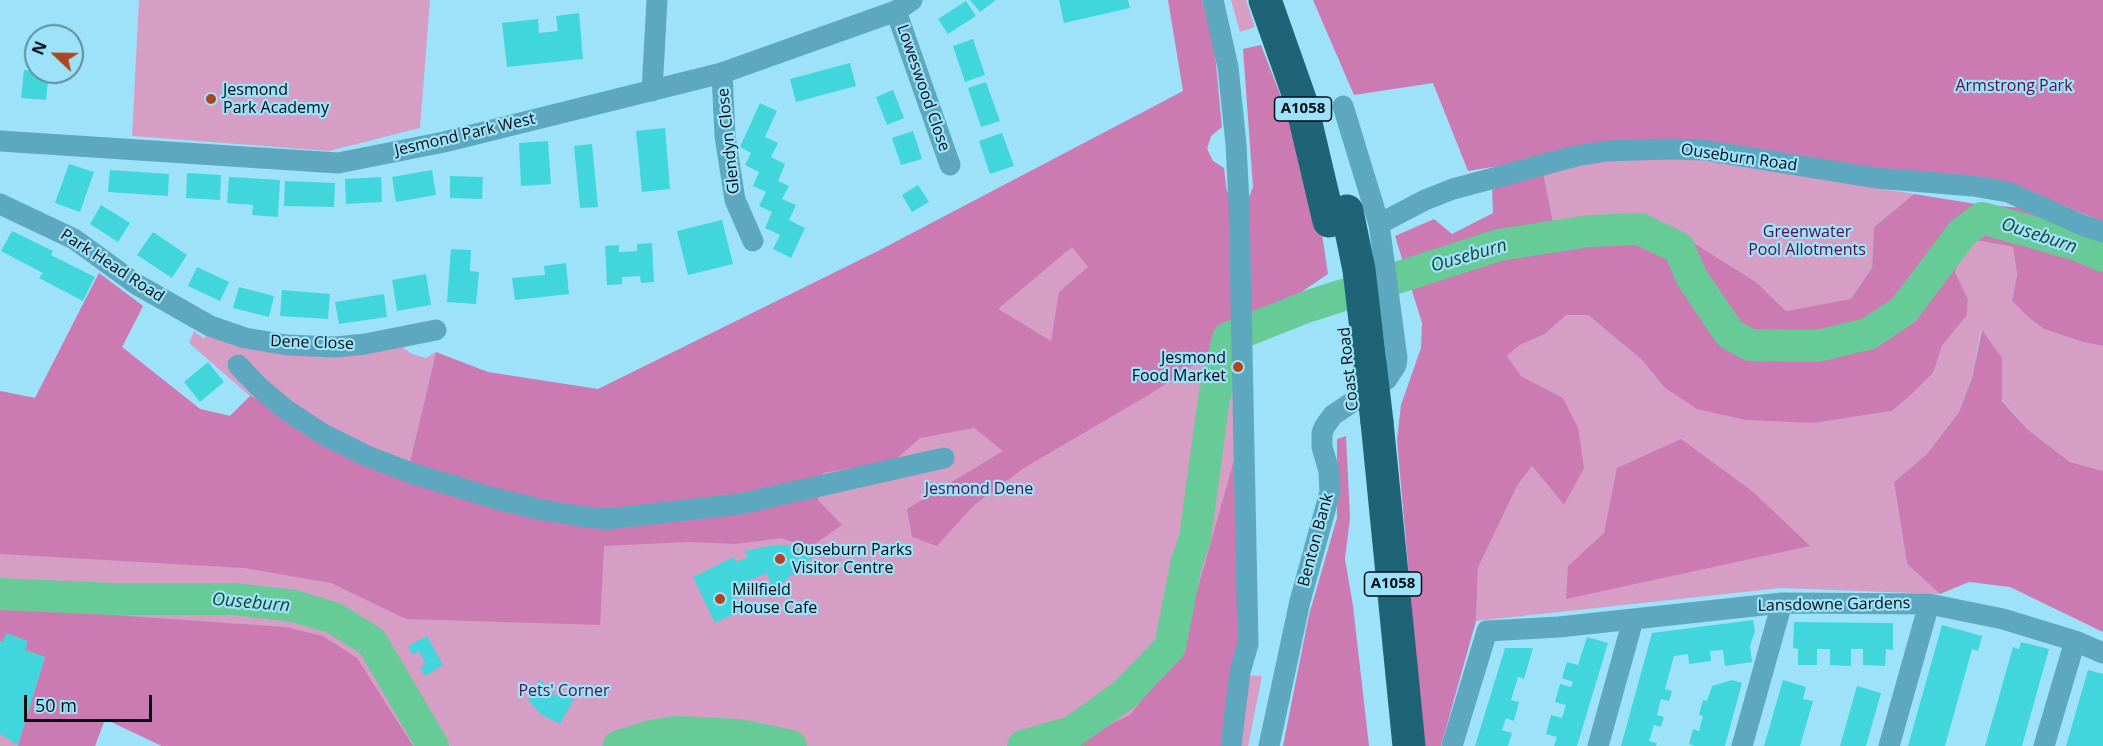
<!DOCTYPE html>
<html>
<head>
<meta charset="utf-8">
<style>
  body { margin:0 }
  #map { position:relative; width:2103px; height:746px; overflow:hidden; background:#9de2f8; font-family:"Open Sans",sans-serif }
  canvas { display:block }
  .north { position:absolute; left:24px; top:24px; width:60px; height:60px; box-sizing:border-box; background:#9de2f8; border:2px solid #5e8d9d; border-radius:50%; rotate:292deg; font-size:16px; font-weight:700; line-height:24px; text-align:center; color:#000e14 }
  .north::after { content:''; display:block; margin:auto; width:21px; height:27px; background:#ac4520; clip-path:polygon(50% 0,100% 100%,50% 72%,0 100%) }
  .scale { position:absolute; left:24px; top:695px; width:128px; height:27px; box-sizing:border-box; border:3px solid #000e14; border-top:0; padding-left:8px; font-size:18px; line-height:21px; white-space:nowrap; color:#000e14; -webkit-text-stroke:4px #9de2f8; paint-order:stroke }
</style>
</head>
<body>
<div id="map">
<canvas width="2103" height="746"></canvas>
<div class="north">N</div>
<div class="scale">50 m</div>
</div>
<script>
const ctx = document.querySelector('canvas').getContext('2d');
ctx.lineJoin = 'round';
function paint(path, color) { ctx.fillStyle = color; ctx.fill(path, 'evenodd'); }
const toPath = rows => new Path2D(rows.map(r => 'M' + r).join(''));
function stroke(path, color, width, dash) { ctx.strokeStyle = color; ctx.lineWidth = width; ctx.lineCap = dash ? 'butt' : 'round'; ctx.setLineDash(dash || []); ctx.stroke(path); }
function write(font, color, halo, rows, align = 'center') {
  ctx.font = font + ' "Open Sans",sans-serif'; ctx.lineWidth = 4.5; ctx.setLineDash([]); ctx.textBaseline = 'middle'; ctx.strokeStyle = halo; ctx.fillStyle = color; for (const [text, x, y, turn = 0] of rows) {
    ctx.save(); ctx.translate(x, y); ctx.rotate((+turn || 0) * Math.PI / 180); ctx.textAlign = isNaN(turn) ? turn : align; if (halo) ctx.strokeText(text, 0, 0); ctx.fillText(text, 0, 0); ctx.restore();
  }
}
paint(toPath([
  [139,0,430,0,420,128,329,151,132,136],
  [1231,0,1246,0,1255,27,1240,32],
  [1222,127,1211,136,1207,149,1213,161,1224,168,1227,192,1240,644,1222,746,162,746,105,719,95,746,0,746,0,391,35,398,99,273,143,306,122,347,200,409,230,416,250,396,189,343,194,331,204,339,207,333,401,346,412,354,426,358,436,352,409,466,598,390,876,252],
  [1663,155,1722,163,1914,194,1874,227,1872,268,1851,300,1786,311,1756,282,1686,238,1636,219,1555,232,1543,172,1602,159],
  [1969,239,2013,247,2017,274,2012,301,2029,318,2044,329,2083,342,2103,346,2103,471,2070,462,2027,429,2002,400,2002,358,1981,330,1972,378,1959,412,1927,454,1894,482,1907,564,1940,594,1781,588,1476,621,1478,568,1517,486,1532,466,1564,505,1563,398,1521,376,1507,356,1520,345,1545,334,1566,315,1588,315,1642,360,1664,387,1814,423,1892,411,1912,394,1933,373,1942,346,1967,315,1968,299,1955,272,1961,252],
  [1244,675,1262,676,1248,746,1237,746]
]), '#d69ec4');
paint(toPath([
  [1168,0,1202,0,1214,43,1222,127,1211,136,1207,149,1213,161,1224,168,1226,188,1230,197,1249,197,1253,187,1243,49,1261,45,1303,153,1321,227,1328,274,1152,393,1024,468,973,506,937,546,912,537,907,509,1003,451,974,428,920,438,894,461,823,473,818,500,842,525,809,548,781,538,736,544,689,542,604,546,600,625,406,619,331,583,244,568,0,554,0,391,35,398,99,273,143,306,122,347,200,409,230,416,250,396,409,466,436,352,488,372,598,389,876,252,1183,91],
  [1072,247,1088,267,1059,292,1051,341,998,309],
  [1313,0,2103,0,2103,222,2055,202,1743,151,1511,164,1468,171,1433,83,1354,95],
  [1543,172,1555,232,1636,219,1686,238,1756,282,1786,311,1851,299,1872,268,1874,227,1914,194,1976,204,2024,208,2103,243,2103,346,2083,342,2044,329,2029,318,2012,301,2017,274,2013,247,1969,239,1961,252,1955,272,1968,299,1967,315,1942,346,1933,373,1912,394,1892,411,1814,423,1746,420,1697,409,1664,387,1642,360,1588,315,1566,315,1545,334,1520,345,1507,356,1521,376,1563,398,1578,428,1584,468,1564,505,1532,466,1517,486,1478,568,1476,621,1441,746,1424,746,1397,440,1401,405,1421,348,1422,323,1395,236,1434,219,1452,234,1493,213,1492,186],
  [1982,330,2002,358,2002,401,2027,429,2070,462,2103,471,2103,632,2010,587,1969,582,1940,594,1907,564,1894,482,1927,454,1959,412,1972,378],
  [1346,436,1350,518,1345,559,1353,606,1369,746,1283,746,1309,615,1337,518,1337,439],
  [1681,439,1752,491,1810,546,1566,599,1568,566,1604,533,1617,468],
  [1236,453,1240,644,1222,746,1065,746,1130,715,1180,652],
  [0,607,285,627,323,636,357,658,413,746,162,746,105,719,95,746,18,746,45,657,0,641]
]), '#cb7bb2');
stroke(toPath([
  [0,594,113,599,234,599,294,606,334,618,372,642,433,746],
  [619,746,651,736,675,732,739,735,791,746],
  [1023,746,1072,732,1125,694,1170,647,1186,565,1195,538,1214,398,1228,338,1306,307,1499,245,1589,231,1640,229,1679,248,1692,278,1730,334,1750,345,1817,346,1868,334,1904,310,1962,233,1982,218,2078,245,2103,256]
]), '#67cb98', 32);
paint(toPath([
  [970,0,996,0,980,12],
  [1059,0,1128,0,1130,8,1064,23],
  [966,1,976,16,948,34,938,19],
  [579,13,583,59,507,67,502,23,538,19,539,33,558,31,556,16],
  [973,39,985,75,965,82,953,46],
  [850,63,856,86,796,102,790,79],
  [24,70,49,72,46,100,21,98],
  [986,82,1000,121,981,127,968,88],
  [893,90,904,118,887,125,876,97],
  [760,103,777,111,765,137,778,143,771,157,785,164,778,181,789,186,782,199,796,205,789,220,805,228,791,258,773,249,780,235,765,228,772,212,759,206,766,192,753,186,759,172,745,165,751,153,740,147],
  [665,128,670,189,642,192,636,131],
  [913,131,922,159,901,165,892,138],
  [1002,133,1014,166,990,174,979,141],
  [548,141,551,184,521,186,519,143],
  [592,144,598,207,580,208,574,146],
  [69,164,94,172,80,212,55,203],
  [110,170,169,174,168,196,108,192],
  [432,170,436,195,396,202,392,177],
  [187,173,221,175,220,200,186,198],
  [450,176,483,177,482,199,450,198],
  [229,177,280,180,278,217,252,215,253,205,227,203],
  [381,177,382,202,346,204,345,179],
  [285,181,335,183,334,207,284,206],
  [918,185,929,202,912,212,902,195],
  [101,205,130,223,118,242,90,224],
  [722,220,733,264,688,275,677,231],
  [12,231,53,251,51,255,95,277,83,301,39,278,43,273,1,251],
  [153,232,187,255,172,278,137,255],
  [652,243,654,282,641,283,640,276,622,277,622,284,607,285,605,246,619,245,619,252,637,251,637,244],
  [451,249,471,250,470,271,479,272,476,304,447,302],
  [566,263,569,294,515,300,512,278,545,275,544,266],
  [197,267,229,282,220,301,188,286],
  [426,274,431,305,397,311,392,280],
  [239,287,274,296,269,317,233,308],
  [282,290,330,294,328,319,280,316],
  [384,294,387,317,339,324,335,302],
  [208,362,224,382,200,402,184,382],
  [788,545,813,557,773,591,767,573,731,588,742,610,715,623,693,577,734,557,736,562,748,557,745,551,769,546],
  [1753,620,1755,631,1750,646,1752,662,1725,666,1723,650,1710,651,1711,661,1689,664,1688,654,1674,656,1665,689,1672,691,1669,701,1661,699,1657,715,1664,717,1661,727,1654,725,1649,741,1657,743,1656,746,1621,746,1652,633],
  [1794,622,1893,623,1893,650,1886,649,1885,666,1863,665,1863,649,1851,649,1851,666,1830,665,1830,649,1817,649,1817,665,1798,665,1798,649,1793,648],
  [1942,625,1982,636,1978,651,1972,649,1945,746,1908,746],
  [6,633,28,641,25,650,45,657,18,745,0,734,0,641,3,642],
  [427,636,443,665,425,676,420,667,426,664,419,651,413,655,408,646],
  [1587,637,1608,643,1577,746,1554,746,1557,737,1546,734,1551,715,1562,718,1566,705,1555,702,1560,684,1571,687,1573,682,1562,678,1567,662,1578,665],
  [2021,642,2049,649,2022,746,1985,746,2013,647,2019,649],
  [1505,648,1533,648,1524,679,1518,677,1511,700,1519,702,1514,721,1506,718,1502,730,1512,733,1508,746,1475,746],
  [2088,670,2103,674,2103,746,2066,746],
  [539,679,556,696,574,699,560,724,542,715,528,700,538,691,536,689],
  [1732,680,1742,683,1725,746,1695,746,1689,744,1693,729,1699,731,1703,716,1699,715,1703,700,1707,701,1712,686],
  [1783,680,1806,687,1803,699,1813,701,1800,746,1764,746],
  [1857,686,1881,693,1866,746,1840,746]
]), '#41d6dc');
stroke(toPath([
  [1213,0,1228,67,1236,144,1239,204,1248,644,1240,672,1231,746],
  [896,11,950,165],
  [722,73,725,136,735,200,753,241],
  [652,91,657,0],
  [0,141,338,163,444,142,722,73,896,11,912,0],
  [0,204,74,239,136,284,210,326,245,338,287,345,336,347,365,344,436,330],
  [1379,224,1425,200,1453,189,1576,156,1607,151,1667,149,1703,150,1876,178,1973,186,2008,192,2082,225,2103,232],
  [238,365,259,387,285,409,323,434,367,456,414,474,497,499,542,510,586,517,607,519,740,504,944,458],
  [1269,746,1300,601,1330,492,1329,471,1322,447,1322,433,1325,426,1333,415,1387,379,1396,365,1397,358,1379,224,1343,106],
  [1452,746,1487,631,1559,627,1782,603,1929,604,2003,619,2075,641,2103,653],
  [1598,746,1633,620],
  [1742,746,1782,603],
  [1889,746,1929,604],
  [2044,746,2075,641]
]), '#5da8bf', 21);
stroke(toPath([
  [1265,0,1301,102,1329,221],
  [1377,422,1409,746]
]), '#1f6476', 33);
stroke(toPath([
  [1347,211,1359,270,1377,422]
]), '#1f6476', 33);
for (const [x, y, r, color] of [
  [211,99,6,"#ac4520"],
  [1238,367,6,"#ac4520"],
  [780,559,6,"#ac4520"],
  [720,599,6,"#ac4520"]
]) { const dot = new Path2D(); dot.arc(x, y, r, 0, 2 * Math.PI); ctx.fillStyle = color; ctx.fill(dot); stroke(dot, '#9de2f8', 2); }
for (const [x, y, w] of [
  [1303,109,57],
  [1393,584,57]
]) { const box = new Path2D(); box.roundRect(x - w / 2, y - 12, w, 24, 4.5); ctx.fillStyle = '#9de2f8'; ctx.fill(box); stroke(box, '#000e14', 1.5); }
write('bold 15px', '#000e14', null, [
  ["A1058",1303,109],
  ["A1058",1393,584]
]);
write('16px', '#570f46', '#9de2f8', [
  ["Armstrong Park",2014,86],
  ["Greenwater",1807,232],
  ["Pool Allotments",1807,250],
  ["Jesmond Dene",979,489],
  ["Pets' Corner",564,691]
]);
write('16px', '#000e14', '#9de2f8', [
  ["Loweswood Close",923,88,71],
  ["Jesmond Park West",465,135,-13],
  ["Glendyn Close",729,141,-96],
  ["Ouseburn Road",1739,158,8],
  ["Park Head Road",112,266,33],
  ["Dene Close",312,343,2],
  ["Coast Road",1349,369,-96],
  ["Benton Bank",1316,540,-75],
  ["Lansdowne Gardens",1834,605,-1]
]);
write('16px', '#000e14', '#9de2f8', [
  ["Jesmond",223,90],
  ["Park Academy",223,108],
  ["Jesmond",1226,358,"right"],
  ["Food Market",1226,376,"right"],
  ["Ouseburn Parks",792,550],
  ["Visitor Centre",792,568],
  ["Millfield",732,590],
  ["House Cafe",732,608]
], 'left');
write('italic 18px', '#1a4530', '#9de2f8', [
  ["Ouseburn",2039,236,18],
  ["Ouseburn",1469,256,-16],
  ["Ouseburn",251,603,5]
]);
</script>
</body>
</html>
